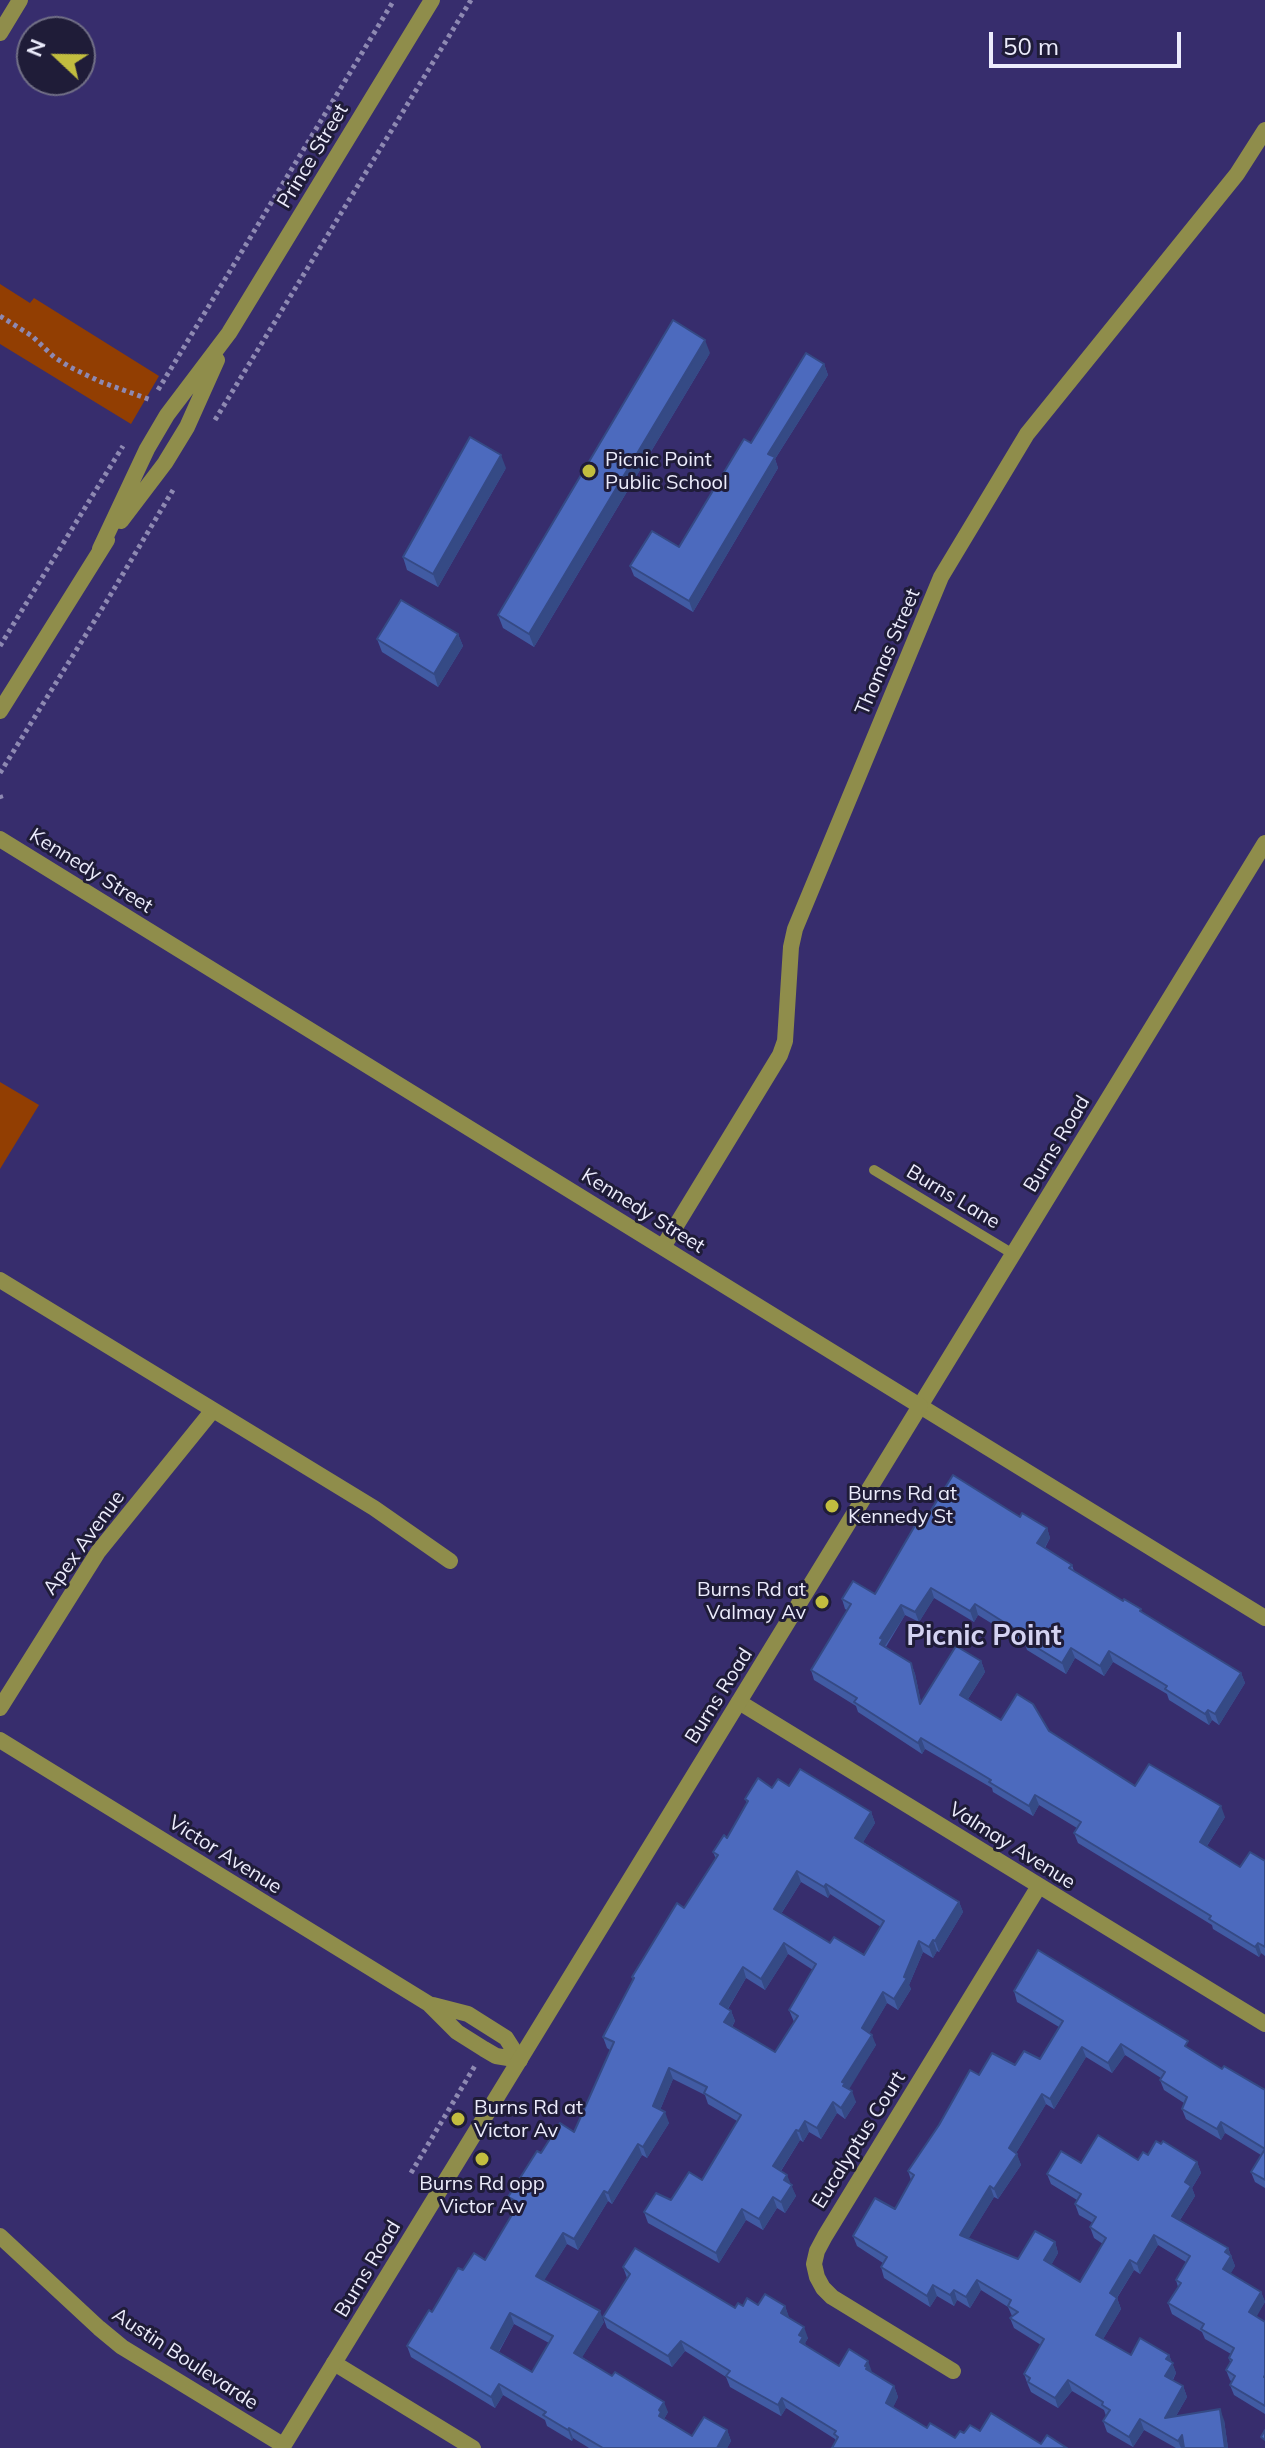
<!DOCTYPE html>
<html>
<head>
<meta charset="utf-8">
<style>
  body { margin:0 }
  #map { position:relative; width:1265px; height:2448px; overflow:hidden; background:#372d6d; font-family:Mulish,sans-serif }
  canvas { display:block }
  .north { position:absolute; left:16px; top:16px; width:80px; height:80px; box-sizing:border-box; background:#1f1c38; border:2px solid #716f86; border-radius:50%; rotate:292deg; font-size:22px; font-weight:700; line-height:32px; text-align:center; color:#ececfc }
  .north::after { content:''; display:block; margin:auto; width:28px; height:36px; background:#c2bd3f; clip-path:polygon(50% 0,100% 100%,50% 72%,0 100%) }
  .scale { position:absolute; left:989px; top:32px; width:192px; height:36px; box-sizing:border-box; border:4px solid #ececfc; border-top:0; padding-left:10px; font-size:24px; line-height:28px; white-space:nowrap; color:#ececfc; -webkit-text-stroke:6px #1f1c38; paint-order:stroke }
</style>
</head>
<body>
<div id="map">
<canvas width="1265" height="2448"></canvas>
<div class="north">N</div>
<div class="scale">50 m</div>
</div>
<script>
const ctx = document.querySelector('canvas').getContext('2d');
ctx.lineJoin = 'round';
function paint(path, color) { ctx.fillStyle = color; ctx.fill(path, 'evenodd'); }
const toPath = rows => new Path2D(rows.map(r => 'M' + r).join(''));
function stroke(path, color, width, dash) { ctx.strokeStyle = color; ctx.lineWidth = width; ctx.lineCap = dash ? 'butt' : 'round'; ctx.setLineDash(dash || []); ctx.stroke(path); }
function write(font, color, halo, rows, align = 'center') {
  ctx.font = font + ' Mulish,sans-serif'; ctx.lineWidth = 6; ctx.setLineDash([]); ctx.textBaseline = 'middle'; ctx.strokeStyle = halo; ctx.fillStyle = color; for (const [text, x, y, turn = 0] of rows) {
    ctx.save(); ctx.translate(x, y); ctx.rotate((+turn || 0) * Math.PI / 180); ctx.textAlign = isNaN(turn) ? turn : align; if (halo) ctx.strokeText(text, 0, 0); ctx.fillText(text, 0, 0); ctx.restore();
  }
}
paint(toPath([
  [0,284,30,303,34,298,159,376,131,424,0,344],
  [0,1082,39,1105,0,1169]
]), '#923e02');
stroke(toPath([
  [0,316,32,336,54,357,70,367,101,382,151,400],
  [158,390,394,0],
  [215,420,471,0],
  [0,646,123,446],
  [0,773,108,599,173,490],
  [0,795,2,801],
  [411,2173,476,2064]
]), '#8e89b2', 5, [4, 4]);
stroke(toPath([
  [874,1170,1013,1254]
]), '#8f8d4b', 10);
stroke(toPath([
  [0,33,20,0],
  [121,521,165,463,187,427,217,360],
  [100,549,147,449,167,415,229,333,432,0],
  [0,711,107,540],
  [1265,843,920,1406,1265,1618],
  [663,1247,780,1055,785,1041,791,947,795,929,941,577,1027,434,1237,174,1265,130],
  [0,1280,374,1508,450,1561],
  [739,1702,1265,2024],
  [0,1708,98,1552,213,1410],
  [0,1740,429,2004,457,2032,484,2049,496,2056,520,2060],
  [433,2005,468,2014,506,2038,520,2060],
  [0,2236,99,2328,122,2347,283,2445],
  [334,2363,473,2448],
  [953,2371,832,2297,823,2288,817,2277,814,2264,817,2251,825,2236,1039,1886]
]), '#8f8d4b', 16);
stroke(toPath([
  [0,839,920,1406,282,2448]
]), '#8f8d4b', 16);
paint(toPath([
  [710,353,534,647,503,628,498,615],
  [824,364,828,375,775,459,778,468,693,612,634,576,630,566,679,547,751,443],
  [506,468,438,587,407,570,403,557],
  [458,634,463,646,438,687,382,652,377,639],
  [1020,1517,1047,1528,1050,1538,1045,1548,1072,1565,1074,1571,1241,1673,1245,1683,1219,1725,1212,1720,1209,1725,1169,1700,1167,1694,1113,1662,1104,1676,1075,1658,1066,1674,1027,1650,1025,1644,978,1615,974,1622,934,1598,919,1622,905,1615,886,1647,911,1663,915,1674,921,1703,981,1661,985,1672,968,1699,1001,1720,1049,1731,1135,1786,1225,1817,1207,1846,1240,1867,1265,1861,1265,1956,1261,1953,1259,1957,1213,1929,1212,1925,1078,1843,1074,1833,1077,1828,1039,1805,1033,1816,993,1792,992,1788,925,1749,922,1754,858,1712,856,1706,814,1680,811,1670,847,1610,845,1609,842,1599,875,1594,925,1520],
  [789,1786,871,1812,875,1823,863,1842,959,1902,963,1912,939,1952,937,1951,933,1958,923,1952,909,1985,911,1989,898,2010,887,2003,869,2033,876,2045,848,2089,856,2102,845,2119,837,2113,821,2139,809,2132,803,2142,800,2140,781,2171,790,2184,796,2196,785,2213,777,2208,763,2230,746,2220,719,2263,648,2223,644,2212,671,2200,702,2180,737,2121,708,2104,705,2095,673,2079,660,2110,669,2123,647,2158,642,2155,612,2204,608,2201,578,2250,567,2244,544,2280,604,2322,582,2357,668,2412,664,2419,692,2436,727,2430,731,2441,727,2448,589,2448,573,2438,572,2441,547,2426,545,2420,503,2395,495,2408,411,2357,407,2346,463,2270,485,2260,515,2210,512,2208,508,2197,541,2153,574,2132,610,2050,607,2048,603,2037,633,1980,632,1977,684,1908,716,1859,713,1852,727,1838,747,1803,745,1799,772,1788],
  [801,1882,828,1898,830,1894,881,1927,864,1955,830,1943,781,1914],
  [788,1954,813,1970,789,2010,794,2022,775,2052,732,2027,735,2021,731,2011,728,2009,746,1978,765,1990],
  [514,2324,549,2343,532,2372,499,2352],
  [1014,1991,1191,2050,1222,2069,1265,2090,1265,2188,1255,2182,1251,2172,1261,2155,1225,2133,1221,2140,1186,2119,1182,2109,1184,2103,1164,2090,1160,2080,1161,2078,1125,2055,1112,2073,1086,2057,1054,2109,1046,2104,1016,2153,1021,2165,998,2199,994,2197,968,2239,1018,2259,1055,2242,1058,2253,1051,2265,1080,2282,1103,2244,1094,2238,1090,2227,1093,2223,1079,2215,1075,2204,1077,2200,1051,2184,1047,2174,1081,2163,1138,2160,1148,2155,1197,2162,1201,2173,1192,2188,1195,2196,1180,2220,1228,2248,1235,2266,1230,2274,1261,2292,1265,2302,1256,2316,1265,2322,1265,2414,1234,2395,1230,2385,1232,2382,1230,2380,1226,2370,1230,2362,1229,2358,1231,2354,1205,2339,1202,2332,1172,2314,1168,2303,1178,2287,1176,2280,1186,2262,1158,2245,1140,2274,1134,2270,1117,2298,1121,2309,1103,2339,1131,2355,1169,2355,1176,2373,1173,2380,1183,2386,1187,2397,1176,2416,1224,2420,1228,2448,1176,2448,1144,2430,1133,2447,1107,2432,1103,2421,1106,2416,1104,2410,1072,2391,1058,2408,1031,2392,1028,2385,1024,2374,1041,2345,1014,2328,1010,2318,1012,2316,1008,2307,981,2290,970,2308,957,2300,954,2306,937,2296,930,2307,884,2278,881,2267,883,2263,857,2246,853,2236,895,2209,911,2180,908,2171,979,2075,1040,2059,1059,2027,1017,2002],
  [623,2267,735,2308,743,2306,758,2305,785,2306,789,2318,808,2338,805,2343,806,2346,839,2366,872,2372,894,2386,898,2397,893,2407,927,2428,955,2438,964,2433,980,2431,1041,2444,836,2441,835,2439,786,2408,781,2416,730,2387,726,2377,685,2351,672,2367,607,2328,603,2317,627,2278]
]), '#415ba3');
paint(toPath([
  [705,340,710,353,534,647,529,634],
  [824,364,828,375,775,459,778,468,693,612,689,601,768,454],
  [501,455,506,468,438,587,433,574],
  [458,634,463,646,438,687,434,674],
  [1047,1528,1050,1538,1041,1554,1037,1543],
  [931,1588,934,1598,919,1622,915,1612],
  [975,1604,978,1615,974,1622,970,1611],
  [901,1605,905,1615,885,1646,887,1650,880,1644,880,1638],
  [1071,1648,1075,1658,1066,1674,1062,1663],
  [1109,1651,1113,1662,1104,1676,1100,1666],
  [981,1661,985,1672,964,1705,960,1695],
  [911,1663,915,1674,924,1715,920,1704],
  [1241,1673,1245,1683,1219,1725,1215,1714],
  [1208,1710,1212,1720,1209,1725,1205,1714],
  [921,1738,925,1749,922,1754,918,1743],
  [1035,1795,1039,1805,1033,1816,1029,1806],
  [1221,1806,1225,1817,1203,1852,1200,1842],
  [871,1812,875,1823,859,1849,855,1838],
  [797,1871,801,1882,777,1920,774,1909],
  [826,1884,830,1894,828,1898,824,1887],
  [959,1902,963,1912,939,1952,935,1941],
  [933,1940,937,1951,933,1958,929,1947],
  [919,1941,923,1952,909,1985,911,1989,898,2010,894,1999,904,1977],
  [784,1943,788,1954,765,1990,761,1979],
  [1258,1943,1261,1953,1259,1957,1255,1947],
  [743,1967,746,1978,724,2015,720,2004],
  [883,1992,887,2003,866,2039,862,2028],
  [731,2011,735,2021,728,2033,724,2022],
  [872,2035,876,2045,848,2091,847,2097,842,2082],
  [1121,2044,1125,2055,1112,2073,1108,2063],
  [1082,2047,1086,2057,1054,2109,1050,2099],
  [669,2068,673,2079,657,2117,653,2106],
  [852,2091,856,2102,845,2119,841,2108],
  [1042,2094,1046,2104,1013,2158,1009,2148],
  [833,2102,837,2113,821,2139,817,2128],
  [665,2112,669,2123,647,2158,643,2147],
  [805,2121,809,2132,803,2142,799,2131],
  [1221,2122,1225,2133,1221,2140,1217,2129],
  [796,2130,800,2140,777,2177,773,2166],
  [638,2144,642,2155,612,2204,608,2193],
  [1017,2154,1021,2165,998,2199,994,2189],
  [1197,2162,1201,2173,1192,2188,1195,2196,1176,2226,1172,2216,1185,2182],
  [787,2175,796,2196,785,2213,781,2202,784,2180],
  [990,2186,994,2197,964,2246,960,2235],
  [604,2191,608,2201,578,2250,574,2239],
  [773,2197,777,2208,763,2230,759,2219],
  [742,2209,746,2220,719,2263,716,2253],
  [563,2233,567,2244,540,2287,536,2276],
  [1154,2235,1158,2245,1140,2274,1137,2264],
  [1055,2242,1058,2253,1048,2271,1044,2260],
  [1228,2248,1235,2266,1227,2280,1223,2269,1225,2252],
  [1130,2260,1134,2270,1113,2304,1110,2293],
  [977,2280,981,2290,970,2308,966,2297],
  [933,2285,937,2296,930,2307,927,2296],
  [954,2290,957,2300,954,2306,950,2295],
  [1261,2292,1265,2302,1253,2323,1249,2312],
  [1117,2298,1121,2309,1099,2346,1096,2335],
  [785,2306,789,2317,785,2324,781,2313],
  [600,2311,604,2322,578,2364,574,2353],
  [510,2313,514,2324,495,2358,491,2348],
  [804,2327,808,2338,805,2343,807,2348,800,2342,799,2335],
  [681,2341,685,2351,672,2367,668,2356],
  [1169,2355,1176,2373,1169,2386,1165,2376,1166,2359],
  [868,2361,872,2372,870,2374,865,2366],
  [1068,2380,1072,2391,1058,2408,1055,2398],
  [499,2384,503,2395,495,2408,491,2397],
  [894,2386,898,2397,890,2414,886,2403],
  [1183,2386,1187,2397,1169,2428,1165,2418],
  [782,2398,786,2408,781,2416,778,2405],
  [664,2402,668,2412,664,2419,659,2416,659,2410],
  [1220,2409,1224,2420,1228,2448,1225,2448],
  [1140,2419,1144,2430,1133,2447,1129,2437],
  [569,2428,573,2438,572,2441,568,2430],
  [727,2430,731,2441,727,2448,717,2448],
  [1182,2435,1184,2448,1181,2448,1178,2441]
]), '#354a85');
const building = toPath([
  [673,320,705,340,529,634,498,615,673,320],
  [806,353,824,364,768,454,775,457,689,601,630,566,652,531,679,547,744,439,751,443,806,353],
  [470,437,501,455,433,574,403,557,470,437],
  [401,600,458,634,434,674,377,639,401,600],
  [953,1475,1020,1517,1022,1513,1047,1528,1037,1543,1072,1565,1069,1568,1123,1601,1124,1599,1141,1609,1140,1611,1241,1673,1215,1714,1208,1710,1205,1714,1165,1689,1167,1686,1109,1651,1100,1666,1071,1648,1062,1663,1023,1639,1026,1636,975,1604,970,1611,931,1588,915,1612,901,1605,880,1638,883,1639,880,1644,911,1663,920,1704,956,1646,981,1661,960,1695,1001,1720,1017,1694,1033,1704,1049,1731,1135,1786,1149,1764,1221,1806,1200,1842,1240,1867,1250,1852,1265,1861,1265,1947,1258,1943,1255,1947,1209,1919,1211,1916,1074,1833,1081,1822,1035,1795,1029,1806,989,1782,991,1780,921,1738,918,1743,854,1702,857,1698,811,1670,851,1604,842,1599,853,1581,875,1594,920,1517,925,1520,953,1475],
  [800,1769,871,1812,855,1838,959,1902,935,1941,933,1940,929,1947,919,1941,904,1977,907,1978,894,1999,883,1992,862,2028,872,2035,842,2082,845,2083,843,2086,852,2091,841,2108,833,2102,817,2128,805,2121,799,2131,796,2130,773,2166,787,2175,784,2180,792,2185,781,2202,773,2197,759,2219,742,2209,716,2253,644,2212,656,2193,671,2200,689,2172,702,2180,741,2115,704,2093,707,2087,669,2068,653,2106,665,2112,643,2147,638,2144,608,2193,604,2191,574,2239,563,2233,536,2276,600,2311,574,2353,612,2376,615,2372,664,2402,659,2410,661,2412,659,2416,692,2436,704,2417,727,2430,717,2448,603,2448,569,2428,568,2430,543,2415,546,2412,499,2384,491,2397,407,2346,429,2310,432,2312,458,2268,463,2270,474,2253,485,2260,519,2203,508,2197,537,2151,541,2153,560,2123,574,2132,614,2042,603,2037,634,1978,632,1977,677,1903,684,1908,718,1855,713,1852,724,1835,727,1838,748,1801,745,1799,758,1778,772,1788,778,1779,789,1786,800,1769],
  [797,1871,824,1887,826,1884,884,1921,864,1955,834,1937,830,1943,774,1909,797,1871],
  [784,1943,816,1964,789,2010,798,2016,775,2052,724,2022,731,2011,720,2004,743,1967,761,1979,784,1943],
  [510,2313,553,2336,532,2372,491,2348,510,2313],
  [1038,1950,1188,2041,1185,2046,1222,2069,1224,2066,1265,2090,1265,2180,1251,2172,1265,2149,1221,2122,1217,2129,1182,2109,1187,2097,1160,2080,1165,2072,1121,2044,1108,2063,1082,2047,1050,2099,1042,2094,1009,2148,1017,2154,994,2189,990,2186,960,2235,1018,2259,1035,2231,1055,2242,1044,2260,1080,2282,1106,2238,1090,2227,1096,2217,1075,2204,1081,2194,1047,2174,1061,2151,1081,2163,1098,2135,1138,2160,1143,2152,1148,2155,1156,2141,1161,2144,1163,2141,1197,2162,1185,2182,1191,2186,1172,2216,1228,2248,1225,2252,1231,2256,1223,2269,1261,2292,1249,2312,1265,2322,1265,2375,1264,2377,1265,2377,1265,2406,1230,2385,1235,2376,1226,2370,1232,2360,1229,2358,1234,2348,1201,2329,1204,2324,1168,2303,1181,2283,1176,2280,1190,2256,1154,2235,1137,2264,1130,2260,1110,2293,1117,2298,1096,2335,1131,2355,1140,2338,1169,2355,1166,2359,1173,2363,1165,2376,1183,2386,1165,2418,1220,2409,1225,2448,1184,2448,1182,2435,1178,2441,1140,2419,1129,2437,1103,2421,1110,2410,1102,2405,1103,2402,1068,2380,1055,2398,1028,2382,1030,2378,1024,2374,1044,2339,1010,2318,1018,2312,1008,2306,1011,2300,977,2280,966,2297,954,2290,950,2295,933,2285,927,2296,881,2267,887,2257,853,2236,875,2198,895,2209,914,2175,908,2171,939,2125,970,2070,979,2075,992,2053,1015,2065,1024,2051,1040,2059,1063,2021,1014,1991,1038,1950],
  [635,2248,735,2308,738,2303,743,2306,747,2298,758,2305,765,2294,785,2306,781,2313,804,2327,799,2335,803,2337,800,2342,839,2366,849,2349,868,2361,865,2366,868,2367,866,2369,894,2386,886,2403,927,2428,930,2423,955,2438,960,2431,964,2433,970,2425,980,2431,991,2413,1041,2444,1047,2435,1067,2448,832,2448,838,2437,834,2434,836,2431,782,2398,778,2405,726,2376,730,2371,681,2341,668,2356,603,2317,630,2274,623,2267,635,2248],
  [1265,2430,1265,2440,1261,2437,1265,2430]
]);
paint(building, '#4c6abe');
stroke(building, '#354a85', 2);
for (const [x, y, r, color] of [
  [589,471,8,"#c2bd3f"],
  [832,1506,8,"#c2bd3f"],
  [822,1602,8,"#c2bd3f"],
  [458,2119,8,"#c2bd3f"],
  [482,2159,8,"#c2bd3f"]
]) { const dot = new Path2D(); dot.arc(x, y, r, 0, 2 * Math.PI); ctx.fillStyle = color; ctx.fill(dot); stroke(dot, '#1f1c38', 3); }
write('20px', '#ececfc', '#1f1c38', [
  ["Prince Street",313,156,-59],
  ["Thomas Street",888,652,-67],
  ["Kennedy Street",91,871,32],
  ["Burns Road",1057,1144,-59],
  ["Burns Lane",953,1197,31],
  ["Kennedy Street",643,1211,32],
  ["Apex Avenue",84,1543,-54],
  ["Burns Road",719,1696,-58],
  ["Valmay Avenue",1012,1846,32],
  ["Victor Avenue",225,1855,32],
  ["Eucalyptus Court",859,2140,-58],
  ["Burns Road",368,2269,-59],
  ["Austin Boulevarde",185,2359,33]
]);
write('20px', '#ececfc', '#1f1c38', [
  ["Picnic Point",605,460],
  ["Public School",605,483],
  ["Burns Rd at",848,1494],
  ["Kennedy St",848,1517],
  ["Burns Rd at",806,1590,"right"],
  ["Valmay Av",806,1613,"right"],
  ["Burns Rd at",474,2108],
  ["Victor Av",474,2131],
  ["Burns Rd opp",482,2184,"center"],
  ["Victor Av",482,2207,"center"]
], 'left');
write('bold 28px', '#d4d3f2', '#1f1c38', [
  ["Picnic Point",984,1637]
]);
</script>
</body>
</html>
